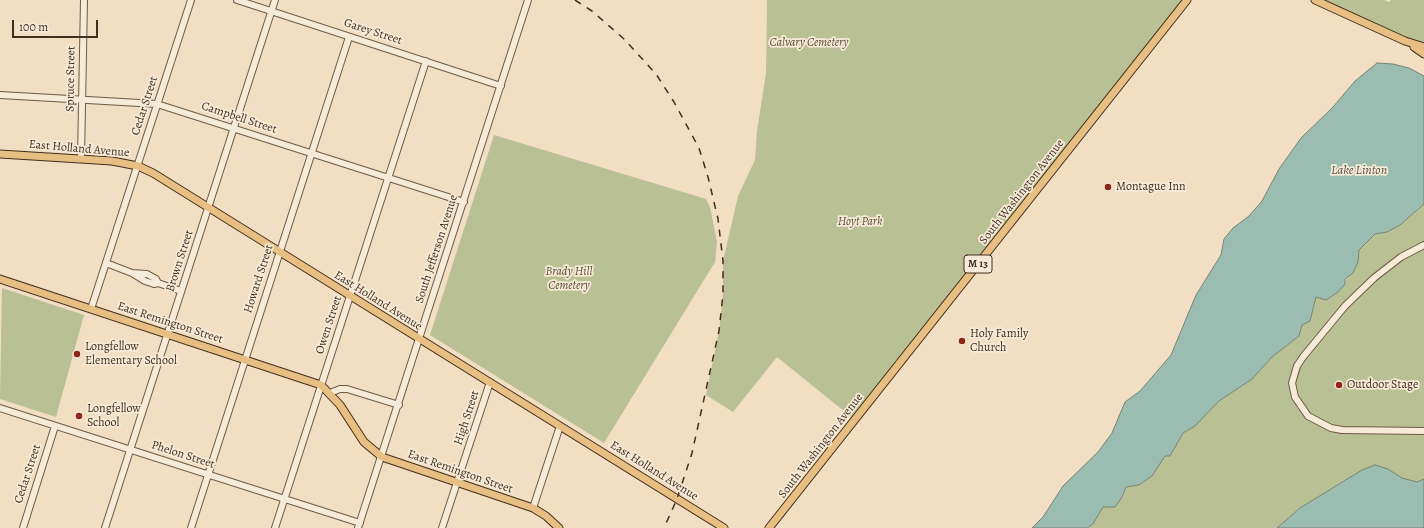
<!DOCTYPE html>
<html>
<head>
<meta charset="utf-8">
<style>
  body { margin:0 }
  #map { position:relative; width:1424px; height:528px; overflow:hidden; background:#f1dec3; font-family:Alegreya,serif }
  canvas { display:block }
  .scale { position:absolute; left:12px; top:20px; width:86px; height:18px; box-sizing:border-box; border:2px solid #422e1e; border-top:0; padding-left:5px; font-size:12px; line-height:14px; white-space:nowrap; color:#422e1e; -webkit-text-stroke:3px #f6ead8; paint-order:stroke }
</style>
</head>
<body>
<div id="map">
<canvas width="1424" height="528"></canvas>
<div class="scale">100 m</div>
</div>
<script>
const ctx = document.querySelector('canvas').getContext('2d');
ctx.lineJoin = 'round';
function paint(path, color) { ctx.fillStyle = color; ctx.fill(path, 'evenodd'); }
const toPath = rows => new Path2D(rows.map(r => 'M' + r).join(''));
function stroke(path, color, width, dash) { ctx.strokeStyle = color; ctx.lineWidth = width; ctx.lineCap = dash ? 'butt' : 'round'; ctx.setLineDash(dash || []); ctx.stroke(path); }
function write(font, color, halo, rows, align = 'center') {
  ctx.font = font + ' Alegreya,serif'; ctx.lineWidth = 3.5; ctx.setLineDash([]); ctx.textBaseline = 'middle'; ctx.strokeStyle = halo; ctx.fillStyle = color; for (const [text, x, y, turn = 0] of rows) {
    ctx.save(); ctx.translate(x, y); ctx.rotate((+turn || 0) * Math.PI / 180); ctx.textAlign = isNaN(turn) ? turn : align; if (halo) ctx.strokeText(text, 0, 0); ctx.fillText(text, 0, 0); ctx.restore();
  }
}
paint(toPath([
  [767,0,1187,0,855,420,777,357,733,412,706,395,719,331,723,294,723,261,738,196,755,160,757,131,766,73],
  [1315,0,1384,0,1389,2,1391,0,1424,0,1424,47],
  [494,135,706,199,710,207,717,242,715,262,604,443,430,335],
  [1424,204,1424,479,1417,482,1402,478,1388,469,1349,478,1300,508,1277,528,1087,528,1093,524,1103,507,1122,497,1126,486,1139,485,1183,433,1195,426,1219,401,1252,379,1272,357,1299,336,1302,325,1314,307,1316,297,1326,300,1338,292,1358,262,1359,250,1375,234,1387,232,1400,225],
  [2,288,84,315,56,417,0,399]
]), '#b9c194');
const water = toPath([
  [1377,63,1393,64,1409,68,1424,76,1424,204,1400,225,1387,232,1375,234,1359,250,1358,262,1353,273,1345,279,1345,284,1338,292,1326,300,1316,297,1310,321,1302,325,1299,336,1272,357,1252,379,1219,401,1195,426,1183,433,1170,456,1165,456,1152,476,1139,485,1126,487,1122,497,1115,507,1103,507,1093,524,1087,528,1032,528,1043,517,1063,486,1098,452,1112,433,1125,402,1140,391,1171,355,1196,295,1221,255,1224,239,1233,228,1249,216,1262,201,1279,169,1301,138,1333,107,1355,81,1377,63],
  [1375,465,1388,469,1402,478,1417,482,1424,479,1424,528,1277,528,1300,508,1362,470,1375,465]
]);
paint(water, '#9bbcb0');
stroke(water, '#778376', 1);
const minor = toPath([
  [237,0,501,86],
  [0,95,157,104,464,202],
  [81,158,84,0],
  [1424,245,1401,257,1374,278,1345,306,1303,357,1297,366,1292,383,1295,397,1308,416,1331,428,1342,430,1424,431],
  [106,263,132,273,145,281,154,284,158,283,181,291],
  [132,273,147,274,156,279,158,283],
  [91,309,191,0],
  [330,393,340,389,347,389,399,405],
  [0,408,360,523],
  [533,508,560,426],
  [23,528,55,426],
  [105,528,275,0],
  [191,528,349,37],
  [275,528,426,61],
  [358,528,528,0],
  [442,528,490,382]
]);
const major = toPath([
  [1315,0,1405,41,1424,47],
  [1414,47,1424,54],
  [0,154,112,161,138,166,153,173,724,528],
  [0,279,321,385,340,405,364,442,382,457,533,508,546,516,559,528],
  [769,528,1187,0]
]);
stroke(minor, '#6e5a47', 8);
stroke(major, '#422e1e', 9);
stroke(minor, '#f6ead8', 6);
stroke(major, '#e8bf82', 7);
stroke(toPath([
  [575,0,592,11,624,39,656,74,674,102,699,148,708,177,718,219,723,261,723,294,719,331,692,453,677,499,664,528]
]), '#422e1e', 1.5, [7, 7]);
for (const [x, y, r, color] of [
  [1108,187,4,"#8f2418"],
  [962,341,4,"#8f2418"],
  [77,354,4,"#8f2418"],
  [1339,385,4,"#8f2418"],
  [79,416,4,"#8f2418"]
]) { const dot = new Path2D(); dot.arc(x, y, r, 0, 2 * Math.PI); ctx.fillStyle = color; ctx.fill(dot); stroke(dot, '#f6ead8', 1.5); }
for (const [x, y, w] of [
  [978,264,28]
]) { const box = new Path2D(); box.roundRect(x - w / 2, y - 9, w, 18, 3); ctx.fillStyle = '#f6ead8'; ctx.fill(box); stroke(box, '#422e1e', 1); }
write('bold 11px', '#422e1e', null, [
  ["M 13",978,264]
]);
write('12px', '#422e1e', '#f6ead8', [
  ["Garey Street",373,32,18],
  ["Spruce Street",71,79,-89],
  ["Cedar Street",145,106,-72],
  ["Campbell Street",239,118,18],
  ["East Holland Avenue",79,149,5],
  ["South Washington Avenue",1022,192,-52],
  ["South Jefferson Avenue",437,249,-72],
  ["Brown Street",180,261,-72],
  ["Howard Street",259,279,-72],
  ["East Holland Avenue",378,301,32],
  ["East Remington Street",170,323,18],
  ["Owen Street",329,325,-72],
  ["High Street",467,418,-72],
  ["South Washington Avenue",821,446,-52],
  ["Phelon Street",183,455,18],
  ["East Holland Avenue",654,471,32],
  ["East Remington Street",460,472,19],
  ["Cedar Street",28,474,-72]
]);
write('italic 12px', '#5a4b36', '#f6ead8', [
  ["Calvary Cemetery",809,43],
  ["Hoyt Park",860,222],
  ["Brady Hill",569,272],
  ["Cemetery",569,286]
]);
write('12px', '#422e1e', '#f6ead8', [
  ["Montague Inn",1116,187],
  ["Holy Family",970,334],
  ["Church",970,348],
  ["Longfellow",85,347],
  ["Elementary School",85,361],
  ["Outdoor Stage",1347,385],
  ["Longfellow",87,409],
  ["School",87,423]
], 'left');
write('italic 13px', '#585242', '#f6ead8', [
  ["Lake Linton",1359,171]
]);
</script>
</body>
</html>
